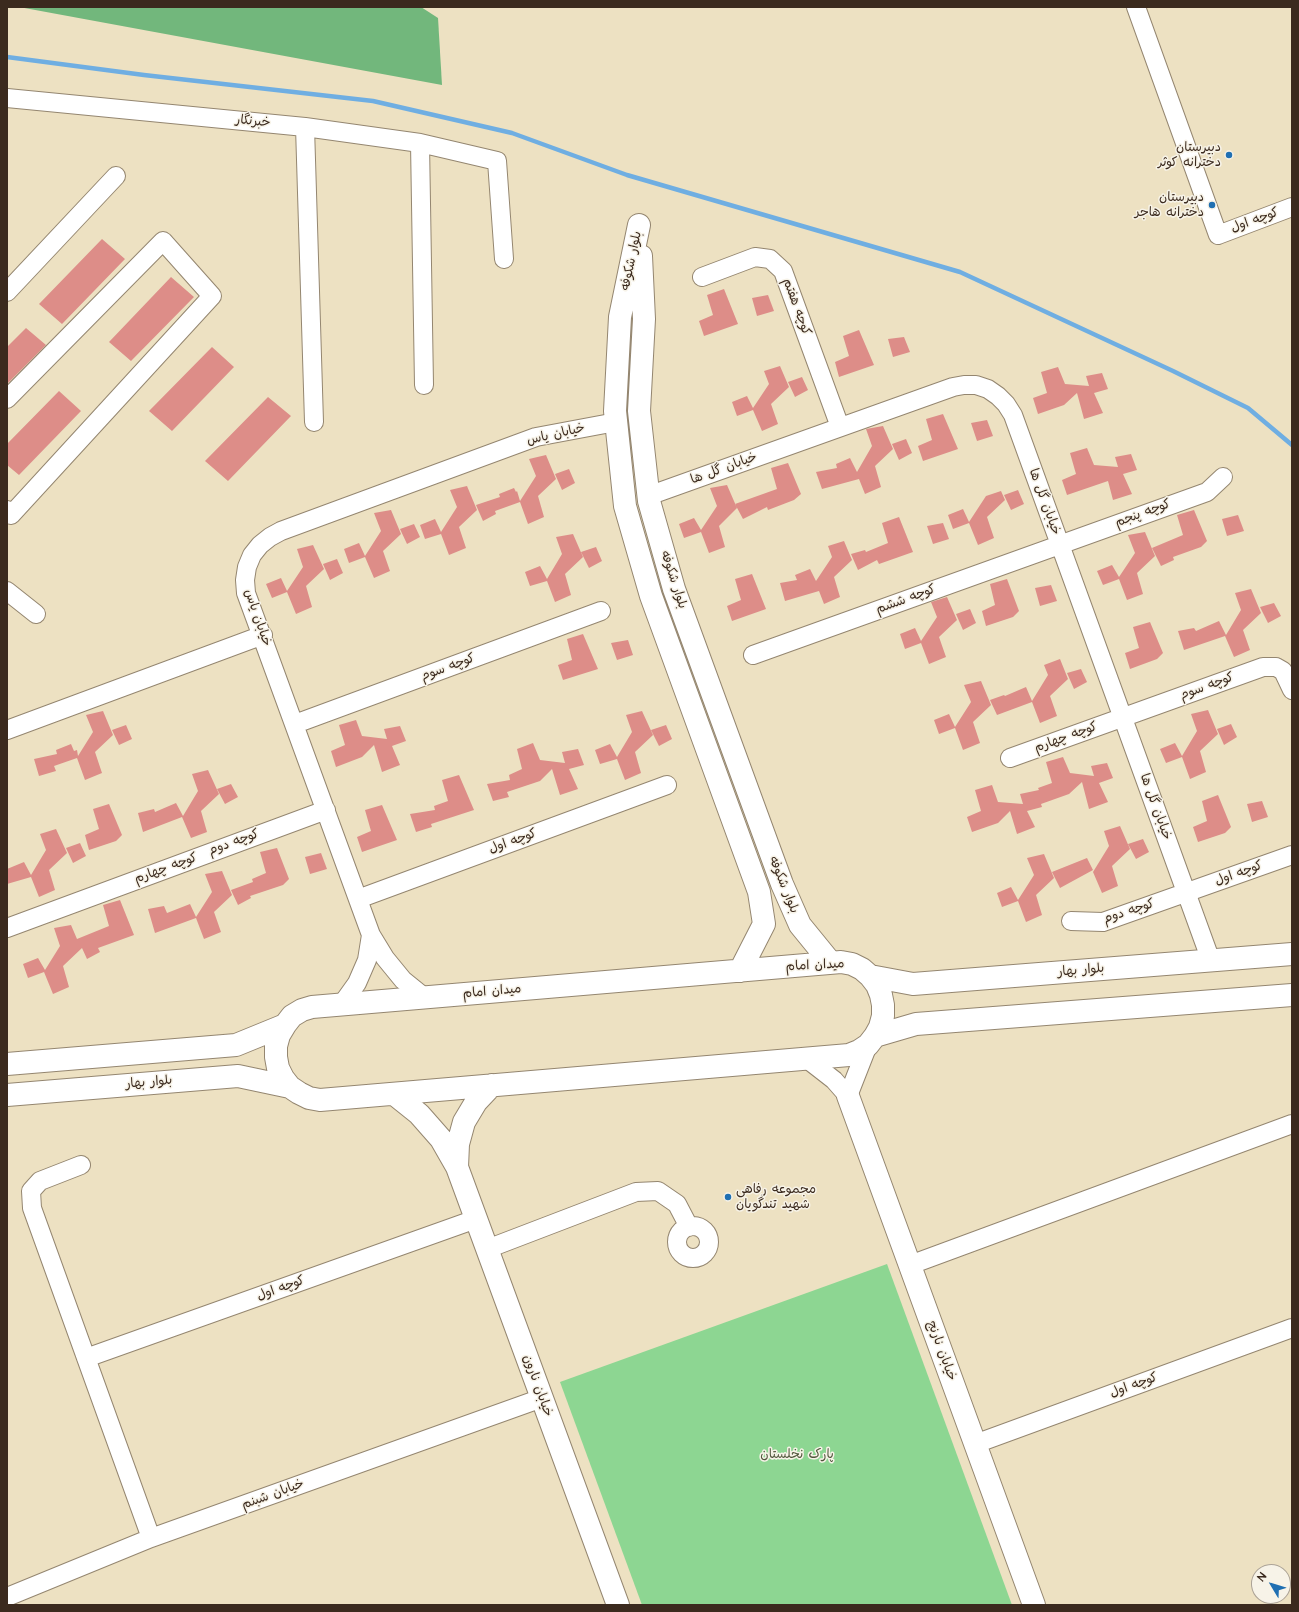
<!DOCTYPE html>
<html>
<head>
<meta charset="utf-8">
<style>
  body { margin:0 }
  #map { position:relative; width:1299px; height:1612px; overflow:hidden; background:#ede1c2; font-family:"Architects Daughter",sans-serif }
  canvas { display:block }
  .frame { position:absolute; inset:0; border:8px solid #3b2a1e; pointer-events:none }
  .north { position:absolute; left:1251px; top:1564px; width:40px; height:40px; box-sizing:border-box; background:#f7f3e8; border:1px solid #aca397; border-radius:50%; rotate:308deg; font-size:11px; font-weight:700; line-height:16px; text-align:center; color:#3b2a1e }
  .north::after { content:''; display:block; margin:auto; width:14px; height:18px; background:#1f6fb2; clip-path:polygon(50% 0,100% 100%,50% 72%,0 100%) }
</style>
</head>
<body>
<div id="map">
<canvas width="1299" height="1612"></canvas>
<div class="frame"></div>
<div class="north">N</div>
</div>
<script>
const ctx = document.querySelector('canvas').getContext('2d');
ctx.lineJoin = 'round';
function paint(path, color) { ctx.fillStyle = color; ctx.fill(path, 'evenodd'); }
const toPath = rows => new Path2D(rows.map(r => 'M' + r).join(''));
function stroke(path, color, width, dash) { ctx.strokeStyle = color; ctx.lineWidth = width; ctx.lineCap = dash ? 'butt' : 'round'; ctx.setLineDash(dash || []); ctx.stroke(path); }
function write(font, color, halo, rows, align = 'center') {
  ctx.font = font + ' "Architects Daughter","Playpen Sans Arabic",sans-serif'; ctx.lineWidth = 3; ctx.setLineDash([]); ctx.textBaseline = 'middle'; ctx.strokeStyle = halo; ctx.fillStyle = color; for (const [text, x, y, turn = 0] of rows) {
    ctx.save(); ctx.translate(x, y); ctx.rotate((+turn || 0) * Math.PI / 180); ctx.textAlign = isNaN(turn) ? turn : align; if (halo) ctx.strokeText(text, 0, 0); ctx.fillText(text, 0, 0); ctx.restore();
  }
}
paint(toPath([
  [887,1264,1012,1605,642,1605,560,1382]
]), '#8dd692');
paint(toPath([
  [19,7,421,7,438,18,442,85]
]), '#72b77c');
stroke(toPath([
  [7,57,144,75,373,101,512,133,627,175,960,272,1173,371,1248,408,1292,445]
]), '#6faee2', 4.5);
paint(toPath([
  [102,239,125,259,62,324,39,304],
  [171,277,194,297,131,361,109,342],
  [724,289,738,324,704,336,699,321,713,315,707,295],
  [768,295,774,311,757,316,752,298],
  [26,328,46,345,7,384,7,347],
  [859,330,874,365,839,377,835,362,849,356,843,336],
  [904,337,910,352,893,357,888,339],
  [212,347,234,367,172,431,149,411],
  [780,366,789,387,771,404,778,424,762,431,753,410,737,416,732,402,747,396,753,408,769,384,764,371],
  [1058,367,1065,384,1089,386,1086,376,1102,373,1108,389,1094,393,1103,413,1084,419,1077,393,1064,405,1038,414,1033,398,1047,393,1041,372],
  [802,377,808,390,795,397,788,382],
  [59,391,81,411,19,475,7,465,7,444],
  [268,397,291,416,228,481,205,461],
  [943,414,958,449,923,461,918,446,932,440,926,419],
  [987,420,993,436,977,441,971,423],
  [883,426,893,449,875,466,881,487,865,494,859,479,822,489,816,472,837,468,836,464,850,458,857,472,872,446,866,429],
  [906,439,912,453,899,460,892,444],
  [1087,448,1094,465,1118,467,1115,457,1131,454,1137,470,1123,474,1132,494,1113,500,1108,481,1067,495,1062,480,1076,474,1070,453],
  [546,455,556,479,538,496,544,517,528,524,520,502,495,511,496,514,483,521,476,505,500,497,499,494,514,488,516,492,517,491,520,501,536,476,529,459],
  [788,463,801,494,794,500,768,510,767,507,743,519,735,504,777,489,771,468],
  [569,469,575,483,562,490,555,474],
  [727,485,737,508,719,526,725,547,709,553,701,532,684,538,679,524,694,518,701,530,717,506,710,488],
  [467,486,477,510,459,527,466,548,449,555,441,534,425,539,420,525,435,519,441,532,457,507,450,490],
  [1018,490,1024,504,1011,510,1004,495],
  [1001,491,1005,500,987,517,994,538,978,545,969,523,953,529,948,515,963,509,969,522,986,496],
  [391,510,401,534,383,551,390,571,374,578,365,557,349,563,344,549,359,543,365,556,381,531,374,513],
  [1194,510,1207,541,1201,547,1173,557,1174,560,1161,566,1152,548,1183,535,1177,515],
  [1238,515,1244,531,1227,536,1222,519],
  [899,517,913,552,879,564,877,560,858,570,851,554,865,550,866,552,888,543,882,523],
  [943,523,949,539,933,544,927,526],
  [414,524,420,537,407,544,400,529],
  [1145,532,1155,556,1137,573,1143,594,1127,600,1119,579,1103,585,1097,571,1112,565,1119,577,1135,553,1128,535],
  [573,534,583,557,565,574,571,595,555,602,547,581,530,586,525,572,540,566,547,579,562,554,556,537],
  [844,541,852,560,834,577,840,597,824,604,819,591,785,601,780,583,797,580,795,575,810,569,816,581,832,557,828,546],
  [313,545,324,569,306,586,312,607,296,614,287,592,272,598,266,584,281,578,287,591,303,567,297,549],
  [596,547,602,561,589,568,581,552],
  [337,559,343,573,330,580,323,564],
  [752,574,766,609,732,621,727,606,741,600,735,579],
  [1007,579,1019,611,1013,617,986,626,982,611,995,605,990,584],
  [1051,585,1057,601,1040,606,1035,588],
  [1251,589,1261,613,1243,630,1250,650,1234,657,1225,636,1184,650,1178,631,1194,628,1196,631,1219,621,1226,635,1241,610,1235,593],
  [947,597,957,620,939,637,946,657,929,664,921,643,905,649,900,634,915,628,921,641,937,617,931,602],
  [1274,603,1281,616,1268,623,1260,607],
  [970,609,976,623,963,630,956,614],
  [1150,622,1163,653,1157,659,1130,669,1125,653,1139,648,1133,627],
  [583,634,598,669,563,680,558,665,572,660,567,639],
  [628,640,633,655,617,660,611,643],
  [1060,659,1068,679,1050,696,1057,716,1040,723,1032,702,997,715,990,700,1004,695,1005,696,1026,687,1032,701,1048,675,1044,665],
  [1081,669,1087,682,1074,689,1067,673],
  [981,681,991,705,973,722,980,743,963,750,955,728,939,734,934,720,949,714,955,727,971,702,964,685],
  [1208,710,1218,734,1200,751,1206,772,1190,779,1182,757,1166,763,1160,749,1175,743,1182,756,1197,731,1191,714],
  [103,711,113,735,95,752,102,773,85,780,77,758,54,766,56,771,39,776,34,759,57,754,56,750,71,744,74,751,77,750,78,756,93,732,86,715],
  [642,711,653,735,635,752,641,773,625,780,617,759,600,764,595,750,610,744,617,757,632,732,626,715],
  [356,720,362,736,387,739,384,729,400,726,406,741,392,746,400,765,382,772,374,745,362,757,336,767,331,751,345,745,339,725],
  [1231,724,1237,737,1224,745,1217,729],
  [126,725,132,739,119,745,112,730],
  [666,725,672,739,659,746,651,730],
  [533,743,540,760,565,763,562,752,578,749,584,765,569,769,578,789,560,795,552,769,540,781,507,792,509,797,493,801,487,784,510,780,509,775,522,769,517,749],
  [1063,757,1070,773,1094,776,1091,766,1107,763,1113,778,1099,783,1108,802,1089,809,1082,782,1069,794,1041,804,1042,807,1027,811,1035,827,1017,834,1010,811,998,823,972,832,967,817,981,811,975,790,992,785,998,802,1023,804,1020,794,1039,790,1038,788,1052,783,1046,762],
  [208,770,219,794,201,811,207,832,191,838,182,817,143,832,138,813,154,809,155,812,176,803,183,816,198,791,192,774],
  [459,775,474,810,431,824,432,827,416,832,410,814,435,810,434,806,448,801,442,780],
  [231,784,238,797,225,804,217,789],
  [1218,795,1231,827,1225,833,1198,842,1193,827,1207,821,1202,801],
  [1262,801,1268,817,1252,822,1247,804],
  [109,804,122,835,116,841,89,850,85,835,99,829,93,809],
  [382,805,397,840,362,852,357,837,371,831,365,810],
  [1120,826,1130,849,1112,866,1118,886,1102,893,1093,872,1109,846,1104,831],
  [56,829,67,853,49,870,55,890,39,897,31,877,7,884,7,869,24,862,31,875,46,850,40,834],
  [1143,839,1149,852,1136,859,1128,844],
  [80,843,86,856,73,863,66,848],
  [277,848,289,879,283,885,250,896,251,898,238,905,231,890,253,882,252,879,266,873,260,852],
  [321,853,327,869,310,874,305,857],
  [1044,854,1054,878,1036,895,1042,915,1026,922,1018,901,1002,907,997,893,1011,887,1018,900,1034,875,1027,858],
  [1087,858,1093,870,1060,888,1052,872],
  [222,871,232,895,214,912,221,932,204,939,196,918,155,933,148,909,164,906,167,913,190,904,196,917,212,892,205,874],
  [120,900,134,935,98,948,100,952,87,959,82,948,63,966,69,987,53,994,44,972,28,978,23,964,38,958,45,970,60,946,54,928,71,925,77,939,109,926,103,905]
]), '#dd8d88');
const minor = toPath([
  [1136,7,1218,235,1292,207],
  [7,98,305,127,420,143,497,161,504,259],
  [305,127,314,422],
  [420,143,424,385],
  [702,277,755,257,770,259,783,271,840,427],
  [7,292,116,176],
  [7,399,163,241,212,296,11,515,7,510],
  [648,496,953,387,964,385,976,385,988,389,998,396,1006,404,1013,415,1211,961],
  [7,591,36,614],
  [753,655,1207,492,1223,477],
  [295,724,601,611],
  [7,730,263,635],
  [1010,758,1263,667,1276,667,1283,671,1292,690],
  [358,899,667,785],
  [1071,921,1103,922,1292,855],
  [7,928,326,810],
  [424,997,403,980,385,958,371,935,246,593,245,580,247,567,252,555,260,545,270,537,281,531,536,437,616,422],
  [342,1004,357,983,367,960,371,935],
  [807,1059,834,1080,848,1096,868,1045],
  [81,1165,40,1181,31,1191,32,1208,151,1538],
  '677 1242a16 16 0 1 1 32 0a16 16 0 1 1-32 0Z',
  [487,1249,636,1192,658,1191,677,1204,689,1227],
  [910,1265,1292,1124],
  [86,1358,476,1219],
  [975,1444,1292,1328],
  [7,1597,151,1538,542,1398]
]);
const tertiary = toPath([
  [639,225,620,317,615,411,625,506,651,596,759,892,764,924,740,971],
  [641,256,644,319,639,411,649,501,674,589,782,884,800,925,831,963],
  [841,962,852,964,862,969,870,976,877,985,881,995,883,1005,883,1016,880,1027,875,1036,868,1045,859,1051,849,1055,320,1100,309,1098,299,1093,290,1087,283,1078,278,1068,276,1057,276,1046,279,1035,285,1025,292,1016,302,1010,312,1007,841,962],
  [870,976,913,984,1292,954],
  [875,1036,916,1024,1292,995],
  [7,1064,236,1045,285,1025],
  [394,1094,419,1114,441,1139,457,1167,618,1605],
  [7,1095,238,1076,290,1087],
  [848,1096,1034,1605],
  [457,1167,458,1144,464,1122,476,1102,492,1085]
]);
stroke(minor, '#948670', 20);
stroke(tertiary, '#948670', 24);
stroke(minor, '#fff', 18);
stroke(tertiary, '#fff', 22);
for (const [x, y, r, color] of [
  [1229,155,4,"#1f6fb2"],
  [1212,205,4,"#1f6fb2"],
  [728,1197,4,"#1f6fb2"]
]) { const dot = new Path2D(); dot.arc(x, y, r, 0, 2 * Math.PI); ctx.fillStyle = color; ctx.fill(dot); stroke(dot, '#f7f3e8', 1.5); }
write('13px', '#3b2a1e', '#f7f3e8', [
  ["خبرنگار",253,122,6],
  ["کوچه اول",1255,221,-20],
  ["بلوار شکوفه",632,261,-78],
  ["کوچه هفتم",796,307,70],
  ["خیابان یاس",556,435,-13],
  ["خیابان گل ها",724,469,-20],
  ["خیابان گل ها",1044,502,70],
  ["کوچه پنجم",1143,514,-20],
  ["بلوار شکوفه",673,580,72],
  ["کوچه ششم",906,600,-20],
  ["خیابان یاس",257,618,71],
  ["کوچه سوم",448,668,-20],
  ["کوچه سوم",1207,687,-20],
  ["کوچه چهارم",1066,738,-20],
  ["خیابان گل ها",1155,807,70],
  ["کوچه اول",513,842,-20],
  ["کوچه دوم",234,843,-20],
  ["کوچه چهارم",166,869,-20],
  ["کوچه اول",1239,874,-20],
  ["بلوار شکوفه",783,885,68],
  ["کوچه دوم",1129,912,-18],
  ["میدان امام",815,966,-3],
  ["بلوار بهار",1081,971,-5],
  ["میدان امام",492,992,-5],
  ["بلوار بهار",149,1083,-5],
  ["کوچه اول",281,1289,-20],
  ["خیابان نارنج",941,1351,70],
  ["خیابان نارون",537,1386,70],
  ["کوچه اول",1134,1386,-20],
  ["خیابان شبنم",273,1495,-20]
]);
write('13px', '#3b2a1e', '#f7f3e8', [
  ["دبیرستان",1221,148],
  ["دخترانه کوثر",1221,163],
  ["دبیرستان",1204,198],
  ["دخترانه هاجر",1204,213],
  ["مجموعه رفاهی",736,1190,"left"],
  ["شهید تندگویان",736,1205,"left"]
], 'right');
write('13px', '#50553b', '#f7f3e8', [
  ["پارک نخلستان",797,1455]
]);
</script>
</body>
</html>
